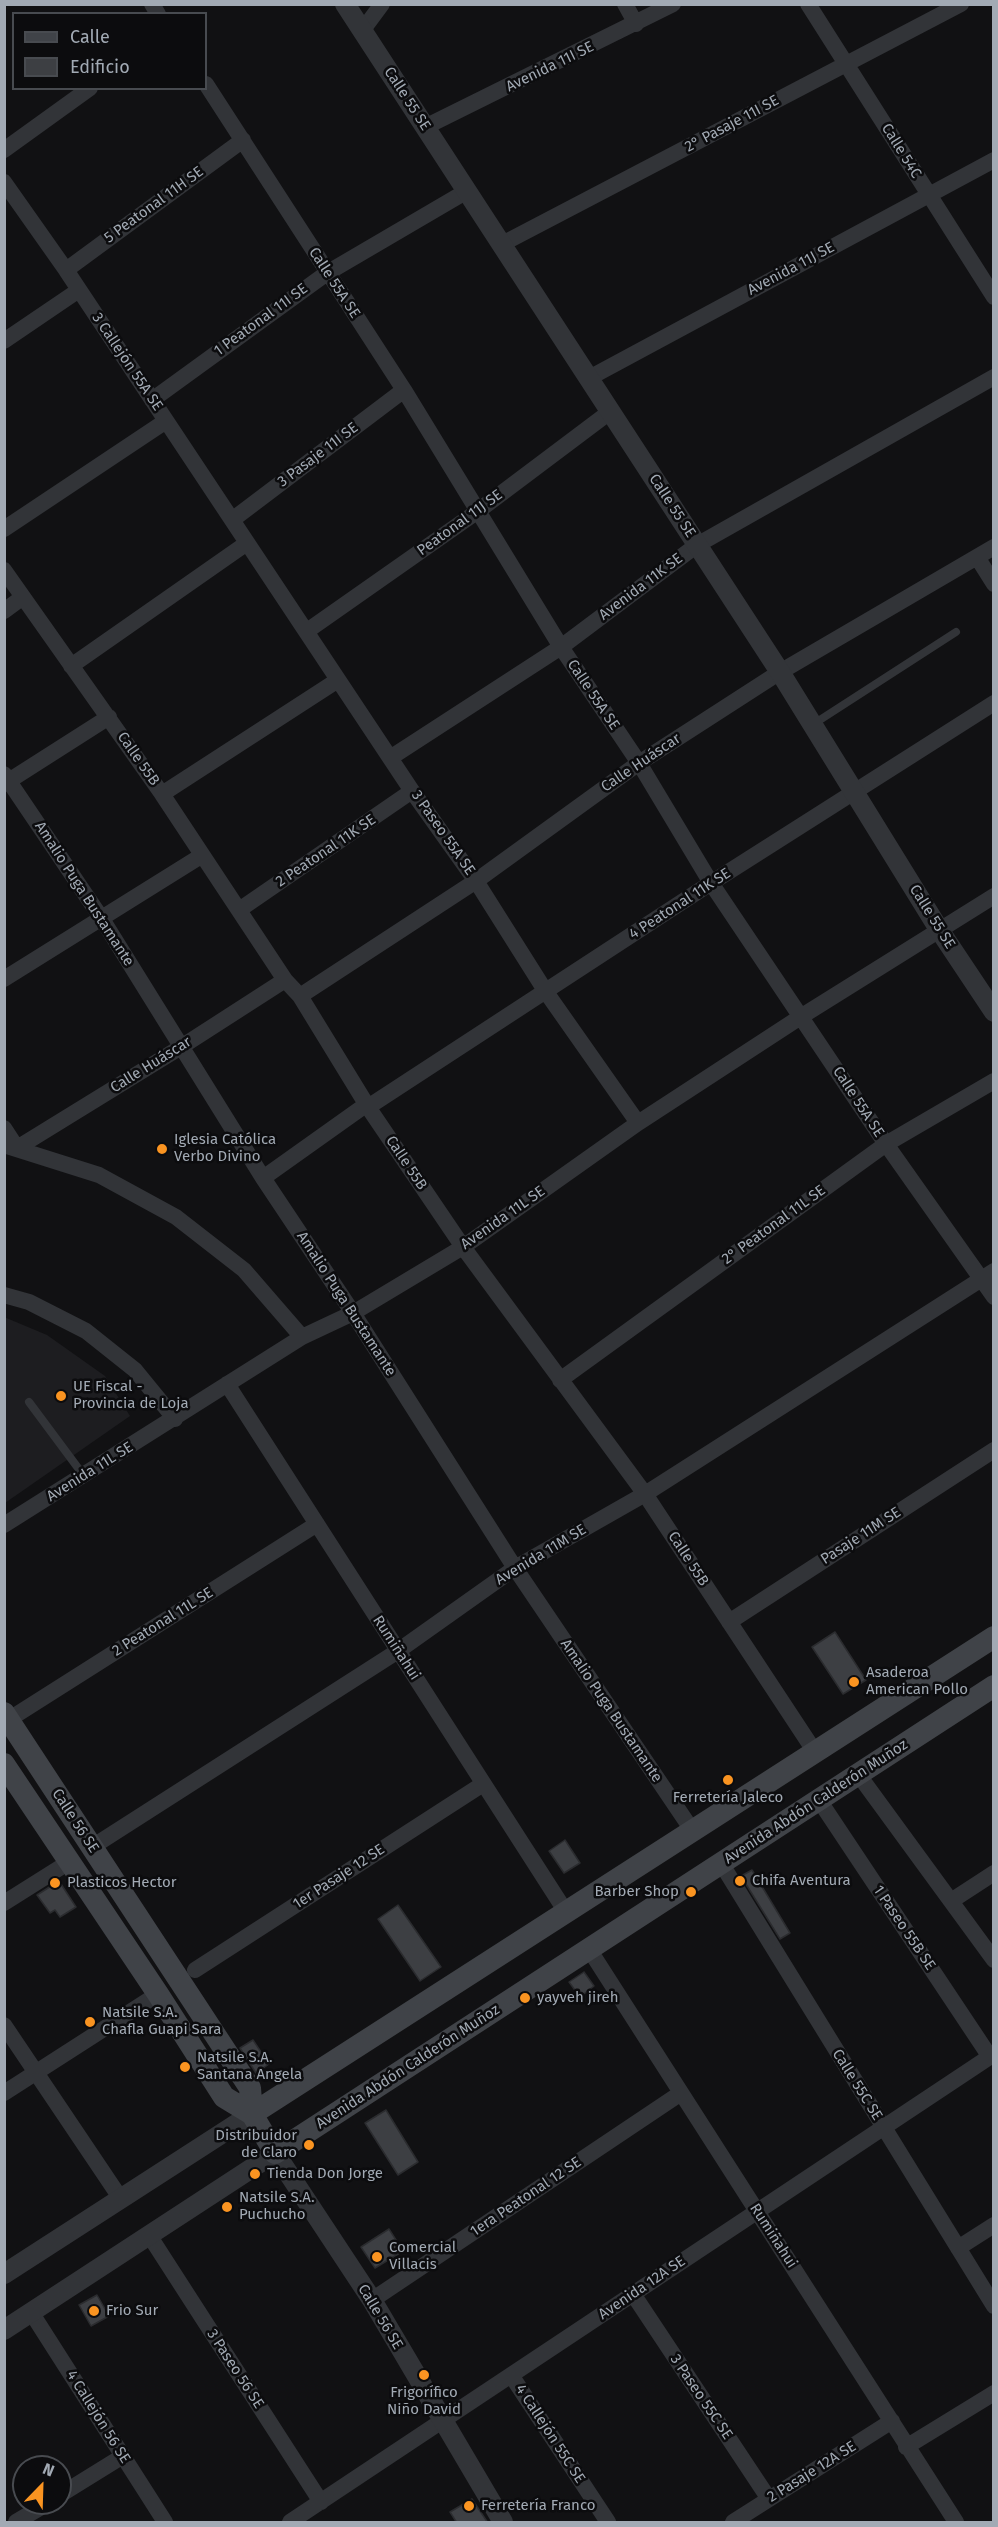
<!DOCTYPE html>
<html>
<head>
<meta charset="utf-8">
<style>
  body { margin:0 }
  #map { position:relative; width:998px; height:2527px; overflow:hidden; background:#111113; font-family:"Fira Sans",sans-serif }
  canvas { display:block }
  .frame { position:absolute; inset:0; border:6px solid #a2aab4; pointer-events:none }
  .legend { position:absolute; left:12px; top:12px; width:195px; height:78px; box-sizing:border-box; background:#0c0c0e; border:2px solid #484b50; margin:0; padding:8px 10px; list-style:none; font-size:18px; color:#a2aab4 }
  .legend li { display:flex; align-items:center; gap:12px; height:30px }
  .legend b { width:30px; border:2px solid #484b50 }
  .north { position:absolute; left:12px; top:2455px; width:60px; height:60px; box-sizing:border-box; background:#0c0c0e; border:2px solid #484b50; border-radius:50%; rotate:23deg; font-size:16px; font-weight:700; line-height:24px; text-align:center; color:#a2aab4 }
  .north::after { content:''; display:block; margin:auto; width:21px; height:27px; background:#fa9421; clip-path:polygon(50% 0,100% 100%,50% 72%,0 100%) }
</style>
</head>
<body>
<div id="map">
<canvas width="998" height="2527"></canvas>
<div class="frame"></div>
<ul class="legend">
<li><b style="height:8px;background:#404348"></b>Calle</li>
<li><b style="height:16px;background:#3d3f43"></b>Edificio</li>
</ul>
<div class="north">N</div>
</div>
<script>
const ctx = document.querySelector('canvas').getContext('2d');
ctx.lineJoin = 'round';
function paint(path, color) { ctx.fillStyle = color; ctx.fill(path, 'evenodd'); }
const toPath = rows => new Path2D(rows.map(r => 'M' + r).join(''));
function stroke(path, color, width, dash) { ctx.strokeStyle = color; ctx.lineWidth = width; ctx.lineCap = dash ? 'butt' : 'round'; ctx.setLineDash(dash || []); ctx.stroke(path); }
function write(font, color, halo, rows, align = 'center') {
  ctx.font = font + ' "Fira Sans",sans-serif'; ctx.lineWidth = 5; ctx.setLineDash([]); ctx.textBaseline = 'middle'; ctx.strokeStyle = halo; ctx.fillStyle = color; for (const [text, x, y, turn = 0] of rows) {
    ctx.save(); ctx.translate(x, y); ctx.rotate((+turn || 0) * Math.PI / 180); ctx.textAlign = isNaN(turn) ? turn : align; if (halo) ctx.strokeText(text, 0, 0); ctx.fillText(text, 0, 0); ctx.restore();
  }
}
paint(toPath([
  [4,1317,47,1335,105,1376,130,1416,5,1503]
]), '#1d1d20');
const building = toPath([
  [835,1632,866,1680,843,1694,812,1647,835,1632],
  [565,1840,580,1863,564,1873,549,1851,565,1840],
  [752,1870,790,1933,780,1939,741,1876,752,1870],
  [59,1881,76,1907,60,1917,55,1910,50,1913,37,1895,59,1881],
  [398,1905,441,1967,420,1981,378,1919,398,1905],
  [584,1972,594,1986,580,1997,569,1982,584,1972],
  [253,2040,269,2064,256,2073,240,2048,253,2040],
  [386,2110,418,2162,398,2175,365,2123,386,2110],
  [389,2229,403,2251,375,2268,361,2247,389,2229],
  [97,2295,109,2316,91,2326,79,2305,97,2295],
  [472,2499,488,2523,457,2523,450,2512,472,2499]
]);
paint(building, '#3d3f43');
stroke(building, '#2b2c2f', 1.5);
stroke(toPath([
  [812,725,956,632],
  [29,1402,84,1476]
]), '#323438', 8);
stroke(toPath([
  [152,4,158,14],
  [625,4,636,24],
  [808,4,994,297],
  [362,31,382,4],
  [206,84,404,390,561,647,639,763,711,883,886,1144,994,1297],
  [425,127,673,4],
  [4,150,90,88],
  [4,182,66,270,412,791,476,881,546,992,638,1123],
  [502,244,961,4],
  [66,270,243,140],
  [4,341,79,290],
  [589,378,994,160],
  [152,400,327,273,467,191],
  [232,520,404,390],
  [4,529,166,421],
  [977,557,994,584],
  [4,570,162,794,285,980,300,996,368,1107,463,1247,645,1494,815,1752],
  [4,611,23,597],
  [307,631,478,511,611,411],
  [71,666,247,543],
  [390,758,561,647,697,545,994,377],
  [4,774,102,919,263,1178,353,1313,515,1568,692,1830],
  [4,784,109,717],
  [162,794,338,680],
  [239,910,412,791],
  [4,979,201,856],
  [300,996,476,881,639,763,780,672,994,547],
  [368,1107,711,883,994,703],
  [4,1128,17,1148,181,1047,285,980],
  [4,1145,99,1175,176,1217,244,1270,302,1337],
  [263,1178,367,1104],
  [4,1295,29,1302,86,1331,135,1370,175,1419],
  [560,1380,886,1144,994,1081],
  [227,1384,566,1912],
  [4,1525,302,1337,353,1313,463,1247,638,1123,802,1016,994,896],
  [729,1622,994,1450],
  [8,1720,317,1524],
  [858,1774,994,1960],
  [819,1800,990,2057],
  [92,1847,398,1651,515,1568,645,1494,994,1271],
  [721,1863,994,2306],
  [951,1901,994,1873],
  [4,1903,69,1862],
  [589,1949,956,2522],
  [195,1970,483,1784],
  [4,2025,121,2199],
  [4,2093,158,1994],
  [149,2235,321,2502],
  [958,2248,994,2225],
  [633,2294,769,2499],
  [372,2300,681,2093],
  [31,2312,165,2522],
  [511,2375,608,2522],
  [906,2447,994,2393],
  [60,2495,123,2456],
  [16,2522,48,2503],
  [290,2522,994,2054],
  [733,2522,892,2421]
]), '#323438', 16);
stroke(toPath([
  [345,4,780,672,940,931,994,1012],
  [4,2274,252,2114],
  [4,2330,275,2153,372,2300,503,2522]
]), '#323438', 20);
stroke(toPath([
  [4,1713,250,2088,252,2114,275,2153,994,1686],
  [4,1764,158,1994,224,2097,252,2114],
  [252,2114,994,1637]
]), '#404348', 22);
for (const [x, y, r, color] of [
  [162,1149,6,"#fa9421"],
  [61,1396,6,"#fa9421"],
  [854,1682,6,"#fa9421"],
  [728,1780,6,"#fa9421"],
  [740,1881,6,"#fa9421"],
  [55,1883,6,"#fa9421"],
  [691,1892,6,"#fa9421"],
  [525,1998,6,"#fa9421"],
  [90,2022,6,"#fa9421"],
  [185,2067,6,"#fa9421"],
  [309,2145,6,"#fa9421"],
  [255,2174,6,"#fa9421"],
  [227,2207,6,"#fa9421"],
  [377,2257,6,"#fa9421"],
  [94,2311,6,"#fa9421"],
  [424,2375,6,"#fa9421"],
  [469,2506,6,"#fa9421"]
]) { const dot = new Path2D(); dot.arc(x, y, r, 0, 2 * Math.PI); ctx.fillStyle = color; ctx.fill(dot); stroke(dot, '#0c0c0e', 2); }
write('15px', '#a2aab4', '#0c0c0e', [
  ["Avenida 11I SE",550,67,-26],
  ["Calle 55 SE",407,99,57],
  ["2° Pasaje 11I SE",732,124,-28],
  ["Calle 54C",901,151,58],
  ["5 Peatonal 11H SE",154,205,-36],
  ["Avenida 11J SE",791,269,-28],
  ["Calle 55A SE",334,283,57],
  ["1 Peatonal 11I SE",261,320,-36],
  ["3 Callejón 55A SE",127,362,56],
  ["3 Pasaje 11I SE",318,455,-37],
  ["Calle 55 SE",672,506,57],
  ["Peatonal 11J SE",460,523,-36],
  ["Avenida 11K SE",641,587,-37],
  ["Calle 55A SE",593,695,56],
  ["Calle 55B",138,759,55],
  ["Calle Huáscar",641,763,-34],
  ["3 Paseo 55A SE",443,833,55],
  ["2 Peatonal 11K SE",326,851,-34],
  ["Amalio Puga Bustamante",84,894,57],
  ["4 Peatonal 11K SE",680,904,-33],
  ["Calle 55 SE",932,917,58],
  ["Calle Huáscar",151,1065,-32],
  ["Calle 55A SE",858,1102,57],
  ["Calle 55B",406,1163,56],
  ["Avenida 11L SE",503,1218,-35],
  ["2° Peatonal 11L SE",774,1225,-36],
  ["Amalio Puga Bustamante",346,1304,57],
  ["Avenida 11L SE",90,1472,-32],
  ["Pasaje 11M SE",861,1536,-33],
  ["Avenida 11M SE",541,1555,-31],
  ["Calle 55B",688,1559,57],
  ["2 Peatonal 11L SE",163,1622,-32],
  ["Rumiñahui",396,1648,57],
  ["Amalio Puga Bustamante",611,1711,56],
  ["Avenida Abdón Calderón Muñoz",816,1802,-33],
  ["Calle 56 SE",75,1821,57],
  ["1er Pasaje 12 SE",339,1877,-33],
  ["1 Paseo 55B SE",904,1928,56],
  ["Avenida Abdón Calderón Muñoz",408,2067,-33],
  ["Calle 55C SE",857,2085,58],
  ["1era Peatonal 12 SE",526,2197,-34],
  ["Rumiñahui",773,2236,57],
  ["Avenida 12A SE",642,2288,-34],
  ["Calle 56 SE",380,2317,59],
  ["3 Paseo 56 SE",235,2369,57],
  ["3 Paseo 55C SE",701,2397,56],
  ["4 Callejón 56 SE",98,2417,58],
  ["4 Callejón 55C SE",550,2434,57],
  ["2 Pasaje 12A SE",812,2472,-32]
]);
write('15px', '#a2aab4', '#0c0c0e', [
  ["Iglesia Católica",174,1140],
  ["Verbo Divino",174,1157],
  ["UE Fiscal -",73,1387],
  ["Provincia de Loja",73,1404],
  ["Asaderoa",866,1673],
  ["American Pollo",866,1690],
  ["Ferretería Jaleco",728,1798,"center"],
  ["Chifa Aventura",752,1881],
  ["Plasticos Hector",67,1883],
  ["Barber Shop",679,1892,"right"],
  ["yayveh jireh",537,1998],
  ["Natsile S.A.",102,2013],
  ["Chafla Guapi Sara",102,2030],
  ["Natsile S.A.",197,2058],
  ["Santana Angela",197,2075],
  ["Distribuidor",297,2136,"right"],
  ["de Claro",297,2153,"right"],
  ["Tienda Don Jorge",267,2174],
  ["Natsile S.A.",239,2198],
  ["Puchucho",239,2215],
  ["Comercial",389,2248],
  ["Villacis",389,2265],
  ["Frio Sur",106,2311],
  ["Frigorífico",424,2393,"center"],
  ["Niño David",424,2410,"center"],
  ["Ferretería Franco",481,2506]
], 'left');
</script>
</body>
</html>
